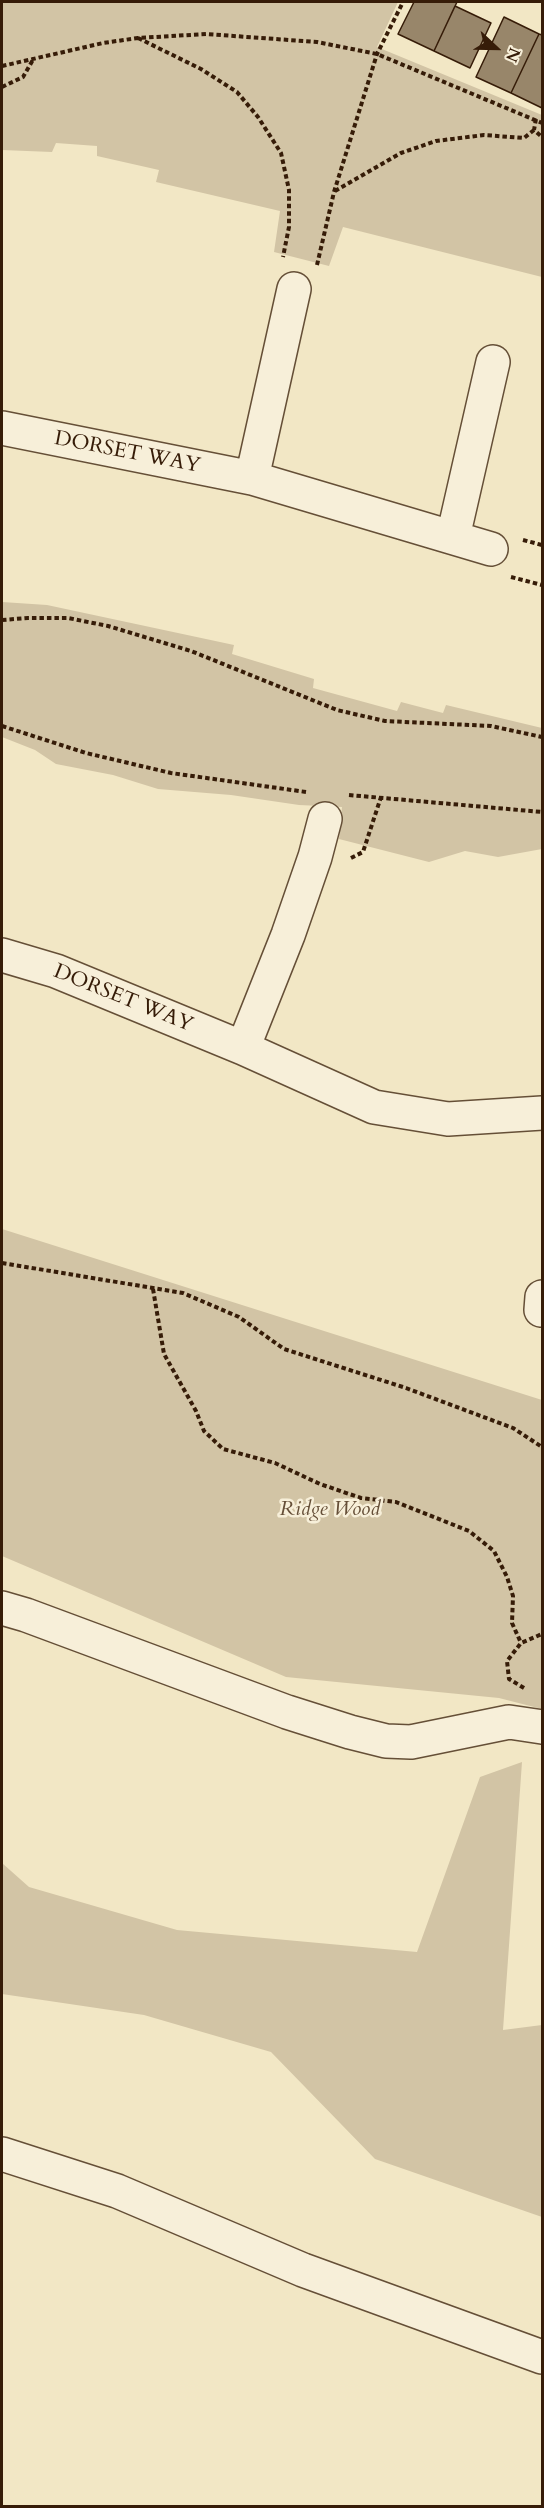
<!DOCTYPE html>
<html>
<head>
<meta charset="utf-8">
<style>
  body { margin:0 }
  #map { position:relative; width:544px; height:2508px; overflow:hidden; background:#f2e7c5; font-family:Cardo,serif }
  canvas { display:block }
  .frame { position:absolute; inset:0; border:3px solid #361c08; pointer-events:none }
  .north { position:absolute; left:466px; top:18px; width:60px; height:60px; -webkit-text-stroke:4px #f7efd9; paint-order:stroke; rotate:112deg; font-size:16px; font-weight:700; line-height:24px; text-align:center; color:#361c08 }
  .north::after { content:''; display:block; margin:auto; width:21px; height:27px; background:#361c08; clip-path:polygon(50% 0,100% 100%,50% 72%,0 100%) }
</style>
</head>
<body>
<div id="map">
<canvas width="544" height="2508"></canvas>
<div class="frame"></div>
<div class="north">N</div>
</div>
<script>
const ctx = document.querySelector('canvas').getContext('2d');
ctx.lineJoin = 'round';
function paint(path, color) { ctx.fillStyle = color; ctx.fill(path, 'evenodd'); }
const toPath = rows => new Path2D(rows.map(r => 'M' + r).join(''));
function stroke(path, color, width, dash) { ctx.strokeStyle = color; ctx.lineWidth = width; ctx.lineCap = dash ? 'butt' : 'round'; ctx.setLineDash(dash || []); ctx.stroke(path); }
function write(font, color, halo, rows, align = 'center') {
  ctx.font = font + ' Cardo,serif'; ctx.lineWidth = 5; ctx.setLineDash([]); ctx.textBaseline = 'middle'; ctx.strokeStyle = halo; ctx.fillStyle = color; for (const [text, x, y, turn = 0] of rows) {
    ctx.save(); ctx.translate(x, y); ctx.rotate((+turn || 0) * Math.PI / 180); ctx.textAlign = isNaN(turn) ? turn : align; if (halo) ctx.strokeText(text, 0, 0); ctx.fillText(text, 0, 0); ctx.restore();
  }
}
paint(toPath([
  [2,2,398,2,377,47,542,115,542,277,343,227,329,266,274,252,280,211,156,182,159,170,97,156,97,146,56,143,52,152,2,150],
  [2,602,47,605,234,645,232,654,314,679,313,688,397,711,401,702,443,713,446,705,542,728,542,849,498,857,465,851,429,862,339,839,342,807,299,805,231,795,158,789,113,775,56,764,35,750,2,737],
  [2,1229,542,1400,542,1709,499,1698,286,1677,2,1556],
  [522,1762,503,2030,542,2025,542,2217,375,2159,271,2052,144,2015,2,1994,2,1863,29,1887,177,1930,417,1952,480,1777]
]), '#d2c4a5');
const building = toPath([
  [414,2,457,2,434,51,398,34,414,2],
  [455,6,491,23,470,68,434,51,455,6],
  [504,17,539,34,511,93,476,77,504,17],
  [539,34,542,35,542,108,511,93,539,34]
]);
paint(building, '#98866a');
stroke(building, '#361c08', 1.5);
const minor = toPath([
  [2,428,252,478,491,549],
  [252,478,294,289],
  [453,537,493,362],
  [2,955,56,971,243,1048,374,1107,448,1119,542,1113],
  [243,1048,288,935,315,857,325,819],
  [541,1310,542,1297],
  [2,1608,26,1615,287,1712,350,1732,386,1741,411,1742,509,1722,542,1727],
  [2,2154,117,2191,303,2270,542,2357]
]);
stroke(minor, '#654f37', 36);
stroke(toPath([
  [138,38,201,69,237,92,258,117,281,153,289,190,289,227,283,257],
  [2,66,103,43,138,38,206,34,317,42,377,54,542,123],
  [2,87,23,77,34,58],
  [536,119,534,130,542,137],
  [335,191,401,153,436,141,484,135,524,138,534,130],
  [317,265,334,192,377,54,403,2],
  [523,540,542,545],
  [511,577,542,585],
  [2,620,28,618,68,618,108,626,191,651,337,710,385,721,491,726,542,737],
  [2,726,86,753,171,773,306,792],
  [349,795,542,812],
  [351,858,363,852,381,797],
  [2,1263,183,1293,239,1317,284,1349,406,1388,513,1428,542,1447],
  [153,1289,164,1354,196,1411,204,1431,223,1449,275,1463,320,1484,361,1498,396,1502,469,1531,494,1551,507,1577,513,1596,512,1623,521,1643],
  [524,1688,509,1679,507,1661,521,1643,542,1634]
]), '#361c08', 4, [4.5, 3]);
stroke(minor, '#f7efd9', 33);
write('21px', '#361c08', '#f7efd9', [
  ["DORSET WAY",127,453,11],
  ["DORSET WAY",123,999,22]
]);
write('italic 21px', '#654e37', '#f7efd9', [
  ["Ridge Wood",330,1510]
]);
</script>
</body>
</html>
